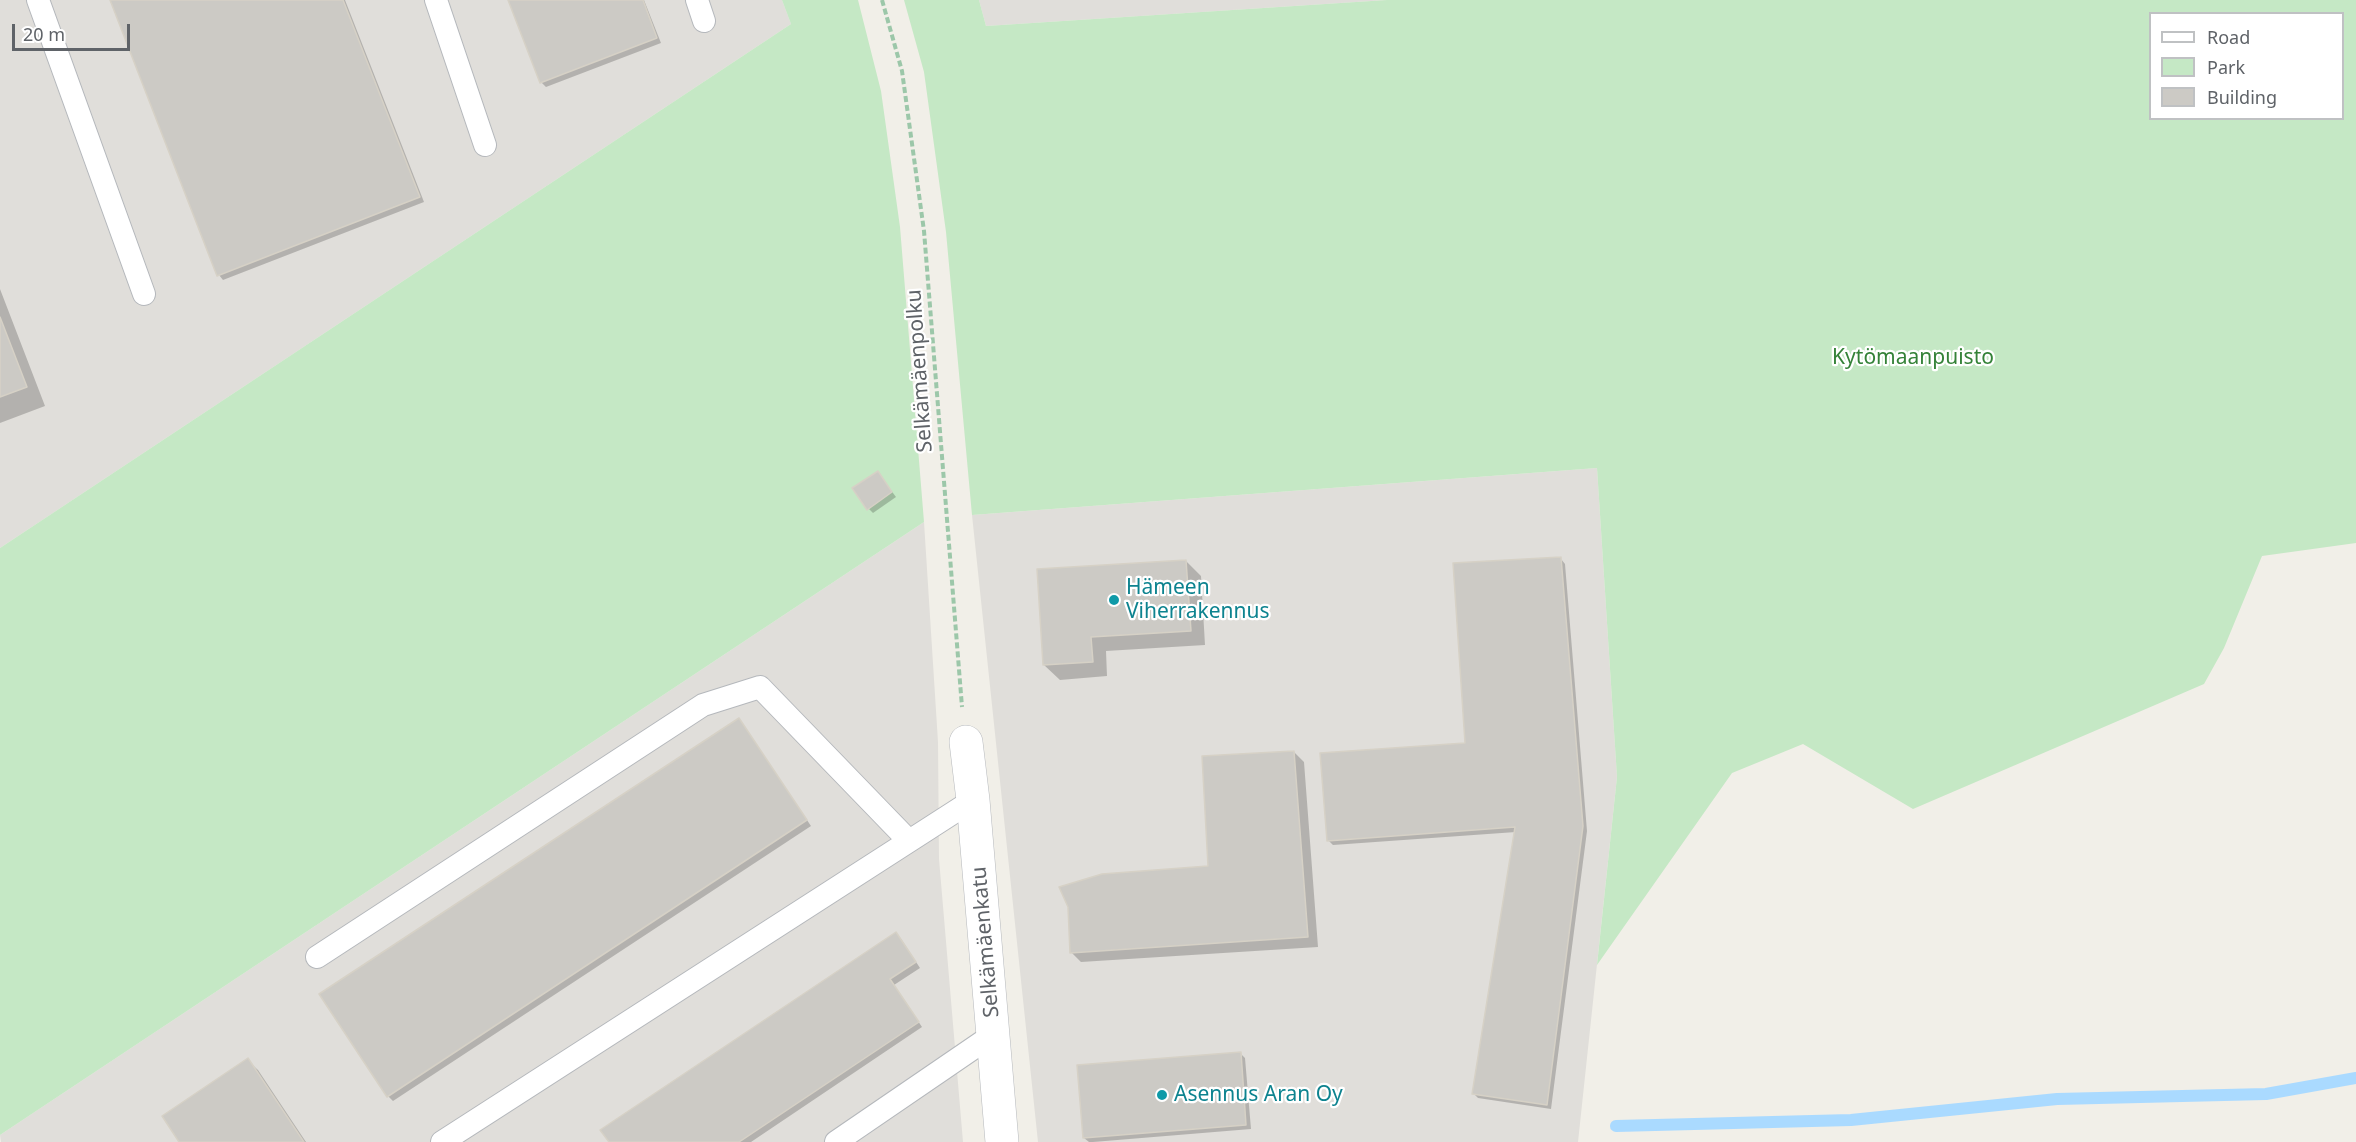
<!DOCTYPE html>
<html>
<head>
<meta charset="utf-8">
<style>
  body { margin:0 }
  #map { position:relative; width:2356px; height:1142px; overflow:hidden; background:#f1efe8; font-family:"Noto Sans",sans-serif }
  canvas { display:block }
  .legend { position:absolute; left:2149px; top:12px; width:195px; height:108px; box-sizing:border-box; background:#fff; border:2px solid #bfc1c3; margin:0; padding:8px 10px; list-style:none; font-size:18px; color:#5f6368 }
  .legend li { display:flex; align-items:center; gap:12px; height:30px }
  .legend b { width:30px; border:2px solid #bfc1c3 }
  .scale { position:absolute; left:12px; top:24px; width:118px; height:27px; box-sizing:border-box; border:3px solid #5f6368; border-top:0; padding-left:8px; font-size:18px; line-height:21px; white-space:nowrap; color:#5f6368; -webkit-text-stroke:4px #fff; paint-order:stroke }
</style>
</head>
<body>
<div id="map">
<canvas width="2356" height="1142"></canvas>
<ul class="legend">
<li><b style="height:8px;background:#fff"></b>Road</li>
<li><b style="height:16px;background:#c5e8c5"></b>Park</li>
<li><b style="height:16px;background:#cccac5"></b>Building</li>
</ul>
<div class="scale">20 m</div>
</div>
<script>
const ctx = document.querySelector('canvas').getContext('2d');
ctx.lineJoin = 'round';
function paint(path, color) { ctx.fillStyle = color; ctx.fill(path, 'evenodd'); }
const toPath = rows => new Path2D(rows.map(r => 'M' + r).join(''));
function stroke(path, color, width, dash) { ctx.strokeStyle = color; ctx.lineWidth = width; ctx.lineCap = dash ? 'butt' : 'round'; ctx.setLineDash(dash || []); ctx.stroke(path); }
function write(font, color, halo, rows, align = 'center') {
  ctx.font = font + ' "Noto Sans",sans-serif'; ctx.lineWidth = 4.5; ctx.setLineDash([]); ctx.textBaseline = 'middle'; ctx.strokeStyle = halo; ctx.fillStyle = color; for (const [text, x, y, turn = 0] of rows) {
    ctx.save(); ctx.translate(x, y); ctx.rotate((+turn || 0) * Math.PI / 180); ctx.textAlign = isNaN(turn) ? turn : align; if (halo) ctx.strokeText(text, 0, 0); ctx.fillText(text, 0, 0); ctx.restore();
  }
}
paint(toPath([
  [0,0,782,0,791,24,0,548],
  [979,0,1387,0,986,26],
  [1597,468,1617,777,1578,1142,1038,1142,972,515],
  [924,522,938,742,939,859,963,1142,1,1142,0,1135]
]), '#e0deda');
paint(toPath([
  [782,0,858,0,881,91,900,227,924,522,0,1135,0,548,791,24],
  [904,0,979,0,986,26,1387,0,2356,0,2356,543,2262,556,2224,648,2204,684,1913,809,1803,744,1732,773,1597,965,1617,777,1597,468,972,515,946,232,924,72],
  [2150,14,2342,14,2342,118,2150,118]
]), '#c5e8c5');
paint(toPath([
  [111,0,345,0,424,202,223,280,219,275],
  [509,0,644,0,661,43,546,87,541,82],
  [0,289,45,406,0,423],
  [878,473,896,497,873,513,869,509],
  [1561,559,1565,564,1587,831,1551,1109,1478,1098,1474,1094,1516,832,1333,845,1328,840,1467,745],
  [1186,561,1201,576,1205,645,1106,651,1107,676,1060,680,1044,665],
  [739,719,811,826,393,1101,388,1096],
  [1294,752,1304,762,1318,947,1081,962,1071,952,1210,868],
  [901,939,920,968,894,985,922,1027,751,1142,610,1142],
  [1240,1053,1245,1058,1251,1129,1093,1142,1089,1142,1084,1138],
  [247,1060,258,1070,306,1142,181,1142]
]), '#0003');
stroke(toPath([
  [1616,1126,1851,1120,2057,1099,2266,1094,2356,1078]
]), '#aadaff', 12);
const building = toPath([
  [110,0,343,0,420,197,217,276,110,0],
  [508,0,643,0,657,38,540,83,508,0],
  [0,317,27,387,0,397,0,317],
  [878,471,892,492,867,510,852,488,878,471],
  [1561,557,1583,826,1547,1105,1472,1094,1515,827,1327,841,1320,753,1465,743,1453,563,1561,557],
  [1186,560,1191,631,1091,637,1093,662,1043,665,1037,569,1186,560],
  [739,718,807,820,387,1097,319,994,739,718],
  [1294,751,1308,937,1070,953,1068,907,1059,887,1102,874,1208,866,1202,756,1294,751],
  [896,932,916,962,890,979,919,1022,739,1142,609,1142,600,1130,896,932],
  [1241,1052,1246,1125,1083,1138,1077,1065,1241,1052],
  [248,1058,304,1142,179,1142,162,1116,248,1058]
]);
paint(building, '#cccac5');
stroke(building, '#d6d1c6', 1.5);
const service = toPath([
  [38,0,144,294],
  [436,0,485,145],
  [697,0,704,21],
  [317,957,703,705,760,687,909,841],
  [442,1142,973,800],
  [836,1142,994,1034]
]);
const minor = toPath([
  [966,742,973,800,1002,1142]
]);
stroke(service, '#b5b8bc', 24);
stroke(minor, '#b5b8bc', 34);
stroke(toPath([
  [882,0,902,71,924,231,962,707]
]), '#9cc7a9', 4, [6, 3]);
stroke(service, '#fff', 22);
stroke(minor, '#fff', 33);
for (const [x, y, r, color] of [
  [1114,600,6,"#0f9aa8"],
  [1162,1095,6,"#0f9aa8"]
]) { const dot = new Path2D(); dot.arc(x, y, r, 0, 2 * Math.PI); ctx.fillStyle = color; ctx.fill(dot); stroke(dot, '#fff', 2); }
write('21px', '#348238', '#fff', [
  ["Kytömaanpuisto",1913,358]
]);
write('21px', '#5f6368', '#fff', [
  ["Selkämäenpolku",920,371,-94],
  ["Selkämäenkatu",986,942,-95]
]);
write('21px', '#0d838f', '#fff', [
  ["Hämeen",1126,588],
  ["Viherrakennus",1126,612],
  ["Asennus Aran Oy",1174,1095]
], 'left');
</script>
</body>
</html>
